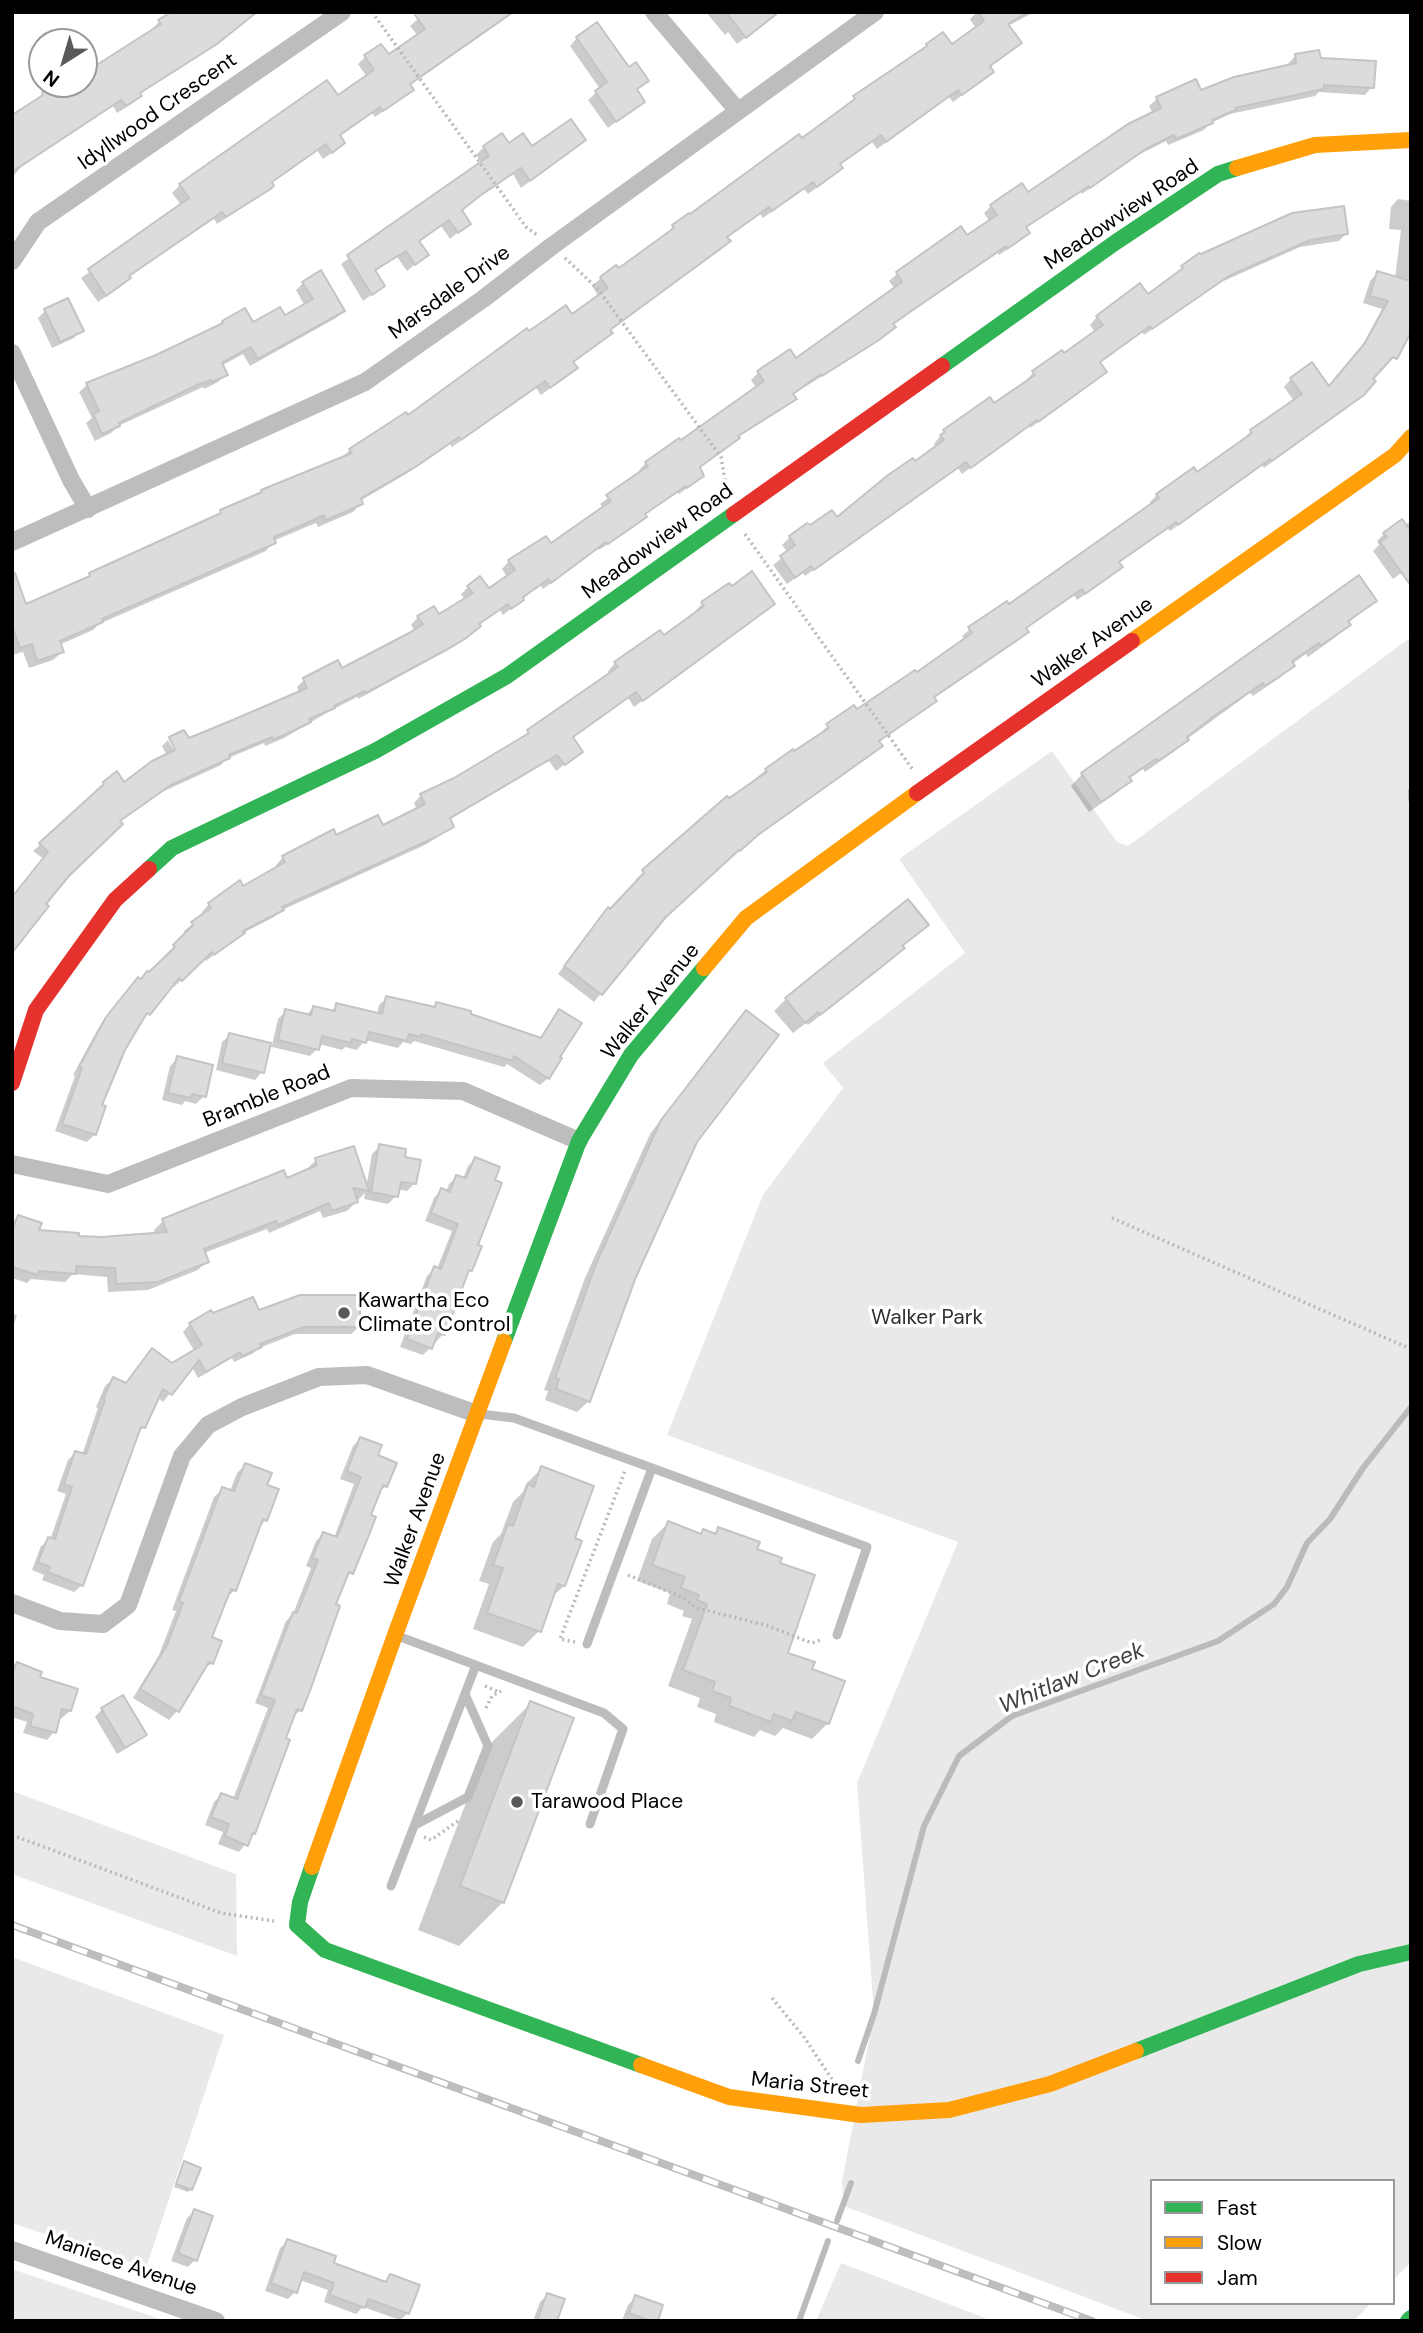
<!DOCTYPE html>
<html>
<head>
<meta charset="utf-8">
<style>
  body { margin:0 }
  #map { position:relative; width:1423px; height:2333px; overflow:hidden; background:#fff; font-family:"DM Sans",sans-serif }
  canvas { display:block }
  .frame { position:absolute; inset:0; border:14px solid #000; pointer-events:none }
  .legend { position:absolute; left:1150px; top:2179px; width:245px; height:126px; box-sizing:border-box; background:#fff; border:2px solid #999; margin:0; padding:9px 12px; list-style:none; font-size:21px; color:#000 }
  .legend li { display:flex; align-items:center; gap:14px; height:35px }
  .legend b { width:35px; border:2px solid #999 }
  .north { position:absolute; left:28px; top:28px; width:70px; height:70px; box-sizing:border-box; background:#fff; border:2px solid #999; border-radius:50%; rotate:217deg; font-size:19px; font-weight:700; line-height:28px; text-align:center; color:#000 }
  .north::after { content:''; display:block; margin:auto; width:24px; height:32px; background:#595959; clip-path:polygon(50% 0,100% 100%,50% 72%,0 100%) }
</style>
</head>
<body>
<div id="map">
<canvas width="1423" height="2333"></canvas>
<div class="frame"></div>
<ul class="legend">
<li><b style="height:9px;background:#30b455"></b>Fast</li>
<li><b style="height:9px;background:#ff9f0a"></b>Slow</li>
<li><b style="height:9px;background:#e5322d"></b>Jam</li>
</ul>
<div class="north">N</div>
</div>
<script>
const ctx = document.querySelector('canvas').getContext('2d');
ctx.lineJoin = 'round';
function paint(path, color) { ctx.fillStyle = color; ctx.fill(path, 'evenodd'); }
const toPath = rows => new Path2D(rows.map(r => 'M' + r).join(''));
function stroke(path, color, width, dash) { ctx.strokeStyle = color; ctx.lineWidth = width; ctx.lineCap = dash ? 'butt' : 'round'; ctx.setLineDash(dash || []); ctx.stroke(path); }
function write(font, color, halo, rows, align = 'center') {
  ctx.font = font + ' "DM Sans",sans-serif'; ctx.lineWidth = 7; ctx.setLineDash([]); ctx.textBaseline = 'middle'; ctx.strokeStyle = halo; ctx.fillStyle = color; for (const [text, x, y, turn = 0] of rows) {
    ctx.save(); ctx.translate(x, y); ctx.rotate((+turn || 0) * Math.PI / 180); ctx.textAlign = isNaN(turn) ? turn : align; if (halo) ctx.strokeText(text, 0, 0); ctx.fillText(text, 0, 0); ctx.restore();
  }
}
paint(toPath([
  [1411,637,1411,2262,1393,2280,1393,2181,1152,2181,1152,2303,1371,2303,1354,2321,1148,2321,844,2206,842,2182,874,2014,857,1783,958,1542,667,1435,763,1195,843,1088,823,1063,965,953,899,859,1052,751,1117,842,1128,846],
  [12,1791,236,1874,237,1956,12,1874],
  [12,1957,224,2035,146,2268,12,2223],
  [841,2263,993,2321,816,2321],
  [12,2269,166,2321,12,2321]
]), '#e9e9e9');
paint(toPath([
  [181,12,258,12,207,51,139,94,133,103,117,113,113,106,21,167,12,178,12,116,59,84,84,84,84,75,153,31,152,29,159,22],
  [426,12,515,12,409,86,411,89,404,97,375,117,372,113,339,136,343,143,336,150,323,159,317,150,271,183,272,185,259,197,217,224,214,219,128,277,121,286,98,302,81,278,182,206,172,193,180,185,327,83,337,98,367,77,358,64,365,57,388,57,418,36,410,26],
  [706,12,778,12,737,44,728,32,725,35],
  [977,12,1034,12,1008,26,1020,43,989,68,992,72,983,80,953,102,949,97,877,149,872,142,839,165,841,168,833,176,808,194,804,189,763,218,760,214,726,238,729,241,720,250,609,331,611,333,602,341,572,363,575,368,567,376,541,395,536,388,452,447,450,444,406,474,360,501,361,503,353,512,318,527,316,523,273,541,266,551,99,624,93,630,59,645,62,652,53,660,29,668,23,652,12,655,12,607,25,606,84,580,90,575,215,518,221,512,257,496,262,492,341,458,350,450,408,417,529,333,572,316,599,297,592,286,601,278,618,270,665,236,673,226,689,215,801,140,855,98,927,45,952,47,976,29,970,19],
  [577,38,647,81,636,90,643,101,608,128,588,100,600,89,570,46],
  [1295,56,1319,59,1372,87,1365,95,1319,92,1315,96,1230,114,1209,124,1204,130,1168,145,1166,141,1136,156,1082,194,1081,192,1025,228,1028,233,1021,240,999,255,998,253,892,325,894,327,886,335,869,347,792,395,794,399,787,406,737,438,698,468,702,476,694,483,679,494,677,492,644,515,637,524,599,550,598,548,543,589,540,585,503,615,500,610,478,625,455,646,358,699,357,697,330,711,284,738,265,746,264,743,226,759,221,765,162,792,119,822,66,876,33,851,98,792,96,790,104,783,124,784,167,756,162,746,168,740,178,758,172,739,170,739,183,732,188,741,299,693,297,687,304,680,341,670,415,631,411,625,418,617,439,616,465,600,461,594,468,587,488,590,507,577,502,569,509,561,550,546,603,508,600,504,641,473,639,470,646,463,680,443,757,389,751,380,758,373,795,360,895,289,889,281,897,274,960,229,967,238,990,222,984,213,991,206,1028,195,1153,114,1149,106,1157,99,1195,81,1200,92,1288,67,1288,64],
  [584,140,521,188,513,174,471,203,460,211,469,223,450,239,441,226,418,243,426,255,407,271,397,257,374,272,383,286,363,301,341,264,482,163,476,155,484,147,509,146,531,149],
  [1398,199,1411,201,1411,329,1399,351,1371,379,1363,394,1354,402,1264,468,1262,465,1170,531,1168,529,1118,563,1120,567,1113,575,1077,600,1074,595,1024,630,1026,632,1019,640,933,699,935,701,927,708,878,742,881,746,873,754,749,842,731,857,730,856,663,918,594,1002,558,974,601,917,638,882,636,879,727,799,728,800,766,770,821,735,820,733,828,726,857,712,916,674,965,640,962,636,970,629,1008,606,1151,505,1150,502,1157,495,1196,474,1245,440,1244,438,1251,431,1294,401,1284,387,1291,379,1328,388,1358,353,1382,309,1363,303,1370,281,1377,273,1395,278,1401,230,1389,229,1391,207],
  [1346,234,1339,241,1300,247,1219,283,1144,335,1142,332,1099,363,1097,379,1030,428,1029,426,962,474,958,468,805,576,803,573,787,584,773,565,788,553,782,545,790,537,807,525,809,528,836,519,936,447,934,444,944,431,990,400,994,406,1027,382,1026,380,1033,373,1061,353,1063,355,1095,332,1090,325,1097,317,1147,296,1199,255],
  [303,283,343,311,336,318,250,366,243,354,221,366,226,374,218,382,204,389,203,387,118,426,111,433,95,441,86,423,92,418,79,392,87,385,156,357,217,327,223,322,252,325,284,318,305,306,296,290],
  [45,311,81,330,74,338,52,348,38,318],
  [1411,522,1411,566,1393,579,1373,551,1379,545,1377,541,1384,534],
  [1375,601,1348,623,1337,636,1308,657,1306,654,1292,664,1293,665,1281,677,1253,696,1250,693,1187,739,1175,751,1145,772,1143,769,1129,779,1118,792,1089,812,1071,786,1082,774],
  [702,604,773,604,634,707,628,698,572,738,581,752,556,771,549,761,449,820,451,827,427,844,280,911,274,917,241,934,206,961,204,958,174,987,171,985,141,1021,123,1050,99,1106,95,1134,87,1142,55,1131,75,1076,73,1075,99,1027,131,986,149,974,169,956,167,953,187,934,184,931,204,915,202,912,209,904,277,869,276,865,283,857,336,837,382,827,417,810,414,803,421,795,455,779,520,740,528,732,610,674,608,671,615,663,664,638,697,614,695,611],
  [915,936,901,947,891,960,808,1025,806,1023,793,1033,774,1011,786,999],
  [387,998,432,1008,437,1004,539,1039,559,1011,548,1078,540,1085,507,1064,504,1067,414,1041,411,1044,403,1042,398,1048,365,1040,357,1050,345,1047,342,1050,319,1044,317,1049,310,1056,268,1046,262,1072,255,1080,216,1070,222,1042,230,1035,272,1045,278,1019,286,1011,305,1016,313,1008,330,1012,337,1005,377,1015,379,1005],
  [746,1012,695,1142,635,1276,589,1401,577,1412,545,1400,548,1391,544,1390,585,1278,650,1134,734,1024],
  [178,1058,204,1096,196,1104,185,1101,182,1105,162,1100,170,1066],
  [380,1146,403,1158,415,1183,407,1191,397,1189,396,1196,388,1204,364,1199,365,1193,358,1200,355,1199,356,1202,347,1211,323,1218,320,1211,269,1233,267,1229,204,1253,207,1261,198,1270,148,1290,108,1292,107,1277,73,1274,65,1282,31,1279,27,1283,12,1278,12,1223,18,1217,37,1232,77,1237,101,1239,156,1235,154,1230,163,1221,286,1180,307,1171,307,1169,316,1160,366,1188,372,1154],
  [475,1159,476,1246,471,1270,465,1276,443,1334,436,1342,433,1341,430,1348,423,1355,400,1347,427,1276,435,1268,437,1269,452,1231,425,1221,434,1198,441,1190,446,1192,449,1184,456,1177,463,1179,468,1166],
  [258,1313,359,1327,351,1334,295,1334,259,1348,252,1354,234,1362,232,1358,198,1378,192,1367,163,1402,157,1397,144,1427,136,1435,82,1585,74,1592,42,1580,44,1575,32,1570,41,1546,50,1540,66,1494,57,1491,68,1460,75,1453,82,1455,98,1408,96,1407,105,1386,113,1379,125,1384,145,1357,172,1365,195,1352,183,1332,190,1324,212,1316],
  [12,1314,17,1315,12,1330],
  [360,1439,376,1456,386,1486,377,1494,351,1573,343,1580,301,1710,292,1717,254,1833,239,1852,218,1844,223,1832,205,1825,214,1802,221,1795,233,1799,268,1708,255,1703,286,1621,293,1614,311,1568,306,1566,316,1541,323,1534,334,1538,354,1484,340,1479,353,1446],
  [245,1465,265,1486,266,1520,259,1527,235,1590,226,1598,210,1638,212,1663,201,1671,177,1711,169,1720,133,1698,159,1655,176,1611,172,1610,214,1497,223,1489,230,1491,237,1473],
  [542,1468,573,1539,564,1586,551,1598,539,1631,523,1647,473,1629,489,1584,479,1581,493,1542,501,1534,513,1502,523,1492,526,1484],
  [668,1523,700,1535,703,1531,713,1535,719,1529,778,1564,786,1654,810,1670,828,1723,812,1739,783,1728,775,1736,760,1730,754,1737,714,1722,716,1714,697,1707,700,1698,668,1686,692,1619,682,1616,684,1611,667,1604,670,1593,637,1581,652,1539],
  [12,1663,40,1673,38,1679,70,1711,62,1718,58,1717,54,1732,47,1740,23,1733,27,1722,12,1717],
  [531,1703,503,1902,459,1946,418,1930,487,1747],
  [102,1709,145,1735,137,1742,117,1754,95,1717],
  [185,2163,191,2189,188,2192,174,2187],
  [194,2211,195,2260,188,2267,171,2261,187,2218],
  [288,2241,332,2264,383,2283,390,2276,408,2313,400,2320,363,2307,356,2314,324,2302,328,2290,300,2280,295,2292,288,2299,265,2291,280,2248],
  [547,2295,555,2321,533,2321,540,2302],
  [636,2297,656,2321,622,2320,628,2305]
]), '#0003');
stroke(toPath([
  [1411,791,1411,799],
  [858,2061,874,2014,924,1826,959,1756,1012,1716,1218,1641,1274,1604,1287,1587,1307,1543,1330,1519,1363,1468,1411,1407],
  [837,2221,851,2183],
  [799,2321,828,2241]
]), '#bbb', 6);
const building = toPath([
  [171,12,257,12,217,44,140,93,142,96,126,106,121,100,12,172,12,115,43,95,42,93,55,84,84,84,84,73,161,24,158,20,171,12],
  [413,12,513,12,410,84,414,90,383,111,380,107,340,135,345,143,332,153,326,144,272,182,274,186,269,190,226,217,222,212,129,276,131,278,106,296,88,269,189,198,179,184,327,80,338,95,374,70,364,55,381,44,389,54,425,29,413,12],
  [726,12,779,12,746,38,726,12],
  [978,12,1028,12,1008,24,1022,43,990,66,994,72,962,95,958,90,886,142,881,135,840,164,843,168,817,187,813,182,772,211,769,207,727,237,731,241,610,330,613,333,573,362,578,368,550,388,545,381,461,440,459,437,417,466,361,498,363,504,326,520,324,515,298,527,274,537,276,543,102,619,103,622,60,641,64,652,37,661,32,644,20,648,12,626,12,573,15,573,26,604,90,576,89,573,221,513,220,510,262,492,261,490,352,453,349,449,406,412,408,415,527,328,529,331,566,305,572,314,608,288,600,277,616,265,619,268,674,228,672,225,689,213,690,214,799,134,802,138,855,99,853,96,927,46,926,44,943,32,952,44,984,21,978,12],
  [597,22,629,67,636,62,649,81,637,89,645,102,616,122,595,91,607,82,576,37,597,22],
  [1319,50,1321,58,1376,61,1374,88,1324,85,1324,89,1235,108,1236,110,1212,120,1213,123,1176,139,1174,135,1146,149,1090,188,1089,186,1026,227,1030,233,1007,249,1006,246,907,314,893,324,896,327,879,340,822,376,821,374,793,394,797,399,738,436,740,438,700,467,704,476,687,488,686,486,645,514,647,517,608,544,606,542,551,583,549,579,523,597,524,600,511,609,508,604,479,624,481,626,465,639,446,650,366,693,365,691,334,706,335,708,309,719,311,722,293,731,273,740,272,737,229,755,230,758,171,785,120,821,123,824,69,876,46,904,49,906,12,953,12,897,48,852,39,843,104,784,103,782,117,771,124,782,152,761,175,750,169,737,184,730,189,738,235,719,307,688,303,678,338,660,342,668,411,632,423,624,417,616,434,606,439,614,473,593,467,586,480,576,489,588,515,570,508,560,546,536,551,543,611,501,606,495,648,466,645,462,679,438,681,440,764,381,757,371,790,349,796,358,902,282,896,272,961,226,967,235,997,215,990,205,1004,195,1022,183,1028,192,1128,124,1161,108,1156,97,1196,79,1201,90,1234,77,1296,63,1295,54,1319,50],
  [571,119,586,140,530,181,521,168,481,195,462,210,471,224,458,233,449,220,419,241,429,255,415,265,406,251,375,270,385,286,372,295,347,255,489,156,483,146,502,133,509,143,523,133,532,146,571,119],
  [1344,206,1348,234,1310,240,1229,276,1152,329,1150,326,1100,362,1107,372,1038,422,1037,420,971,468,966,462,814,570,811,566,795,578,780,556,795,545,789,536,807,523,810,525,832,510,837,517,888,475,913,458,915,461,944,440,940,435,945,432,943,430,990,397,994,403,1035,375,1032,371,1062,350,1064,353,1103,325,1096,316,1140,283,1148,294,1183,268,1181,266,1199,253,1201,254,1292,213,1344,206],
  [321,270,345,311,258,359,251,347,222,363,228,375,212,382,211,380,197,385,119,423,120,426,102,434,93,414,99,411,86,383,156,355,223,323,222,321,245,308,253,322,280,307,285,315,313,299,302,282,321,270],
  [1377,271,1411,281,1411,332,1397,359,1393,357,1373,379,1376,381,1364,395,1272,461,1270,459,1178,525,1176,522,1119,562,1123,567,1085,594,1082,589,1026,628,1029,632,934,697,937,701,879,741,883,746,758,835,740,851,739,850,666,917,602,995,564,966,608,907,610,909,644,873,642,870,727,796,729,798,767,772,765,769,793,749,794,751,829,728,826,724,854,705,857,709,915,670,917,672,972,633,968,627,1007,601,1009,604,1159,498,1156,494,1194,467,1197,472,1252,433,1250,430,1302,394,1290,378,1312,362,1329,386,1365,343,1388,301,1370,296,1377,271],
  [68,298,84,331,60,342,44,309,68,298],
  [1402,519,1411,531,1411,586,1380,542,1387,537,1383,533,1402,519],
  [752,571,775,604,643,701,636,692,573,737,583,752,565,765,557,755,450,818,454,827,436,837,282,907,284,910,243,931,245,933,214,955,212,952,182,981,179,978,150,1015,147,1013,125,1050,102,1105,106,1106,96,1135,62,1124,82,1068,79,1067,106,1017,138,977,141,979,147,971,149,972,175,947,173,945,193,925,191,922,211,908,208,903,240,880,243,886,285,862,282,856,334,829,336,835,378,815,383,825,425,804,420,794,454,778,529,733,527,730,618,667,614,662,660,630,664,635,704,606,701,602,729,583,732,586,752,571],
  [1359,575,1377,601,1348,621,1351,625,1320,646,1319,643,1292,661,1295,666,1265,686,1263,683,1214,716,1187,737,1189,740,1158,761,1156,759,1129,777,1132,781,1101,802,1081,773,1359,575],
  [908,899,929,925,902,946,905,948,875,972,820,1015,818,1012,805,1023,785,998,908,899],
  [386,996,435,1007,436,1002,471,1011,471,1014,541,1038,559,1009,582,1023,560,1057,562,1058,549,1079,514,1056,513,1061,421,1034,421,1037,409,1034,407,1041,369,1032,366,1043,352,1039,351,1043,322,1036,319,1050,278,1040,285,1009,311,1015,313,1006,335,1011,336,1003,382,1014,386,996],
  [746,1010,779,1035,697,1142,636,1277,590,1402,556,1389,559,1379,555,1378,596,1264,661,1120,746,1010],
  [229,1033,271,1043,264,1073,222,1063,229,1033],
  [177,1056,213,1065,206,1097,192,1094,191,1098,168,1093,177,1056],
  [379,1144,406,1149,405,1157,421,1160,416,1184,401,1182,398,1197,371,1192,379,1144],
  [354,1146,369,1191,353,1188,358,1202,332,1211,329,1203,278,1225,276,1221,204,1249,209,1262,158,1282,116,1284,115,1268,76,1266,76,1274,39,1271,37,1275,12,1267,12,1231,18,1215,42,1223,39,1230,79,1233,79,1236,101,1237,167,1232,162,1219,284,1170,287,1178,317,1165,315,1158,354,1146],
  [475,1157,500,1167,495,1180,502,1183,478,1245,482,1246,472,1271,469,1270,445,1335,438,1333,432,1349,407,1339,434,1266,441,1269,458,1224,431,1213,441,1188,450,1192,456,1175,466,1178,475,1157],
  [300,1295,360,1295,360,1327,304,1327,260,1344,262,1347,242,1356,240,1352,206,1372,199,1360,172,1395,163,1389,145,1428,141,1427,83,1586,48,1572,50,1567,38,1562,48,1537,55,1539,72,1487,64,1484,75,1451,86,1454,105,1400,103,1399,113,1377,126,1383,152,1348,172,1363,202,1345,189,1323,211,1310,213,1313,253,1297,259,1310,300,1295],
  [360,1437,382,1445,378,1455,397,1463,387,1487,383,1485,371,1515,376,1517,369,1535,353,1574,349,1572,336,1604,340,1606,311,1688,302,1711,297,1709,286,1738,290,1740,255,1834,253,1833,248,1846,225,1836,229,1824,211,1817,221,1793,237,1799,275,1700,261,1695,293,1612,297,1613,318,1560,312,1558,323,1532,337,1537,361,1477,347,1471,360,1437],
  [245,1463,272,1473,267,1485,279,1489,267,1521,263,1519,236,1591,231,1589,212,1637,222,1641,213,1664,209,1662,179,1712,140,1689,167,1645,183,1603,179,1601,222,1487,234,1491,245,1463],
  [541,1466,594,1486,575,1538,582,1541,565,1586,558,1584,541,1632,487,1613,503,1568,493,1565,508,1524,513,1526,528,1484,534,1487,541,1466],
  [668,1521,701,1534,703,1529,716,1534,718,1527,760,1542,757,1549,782,1558,780,1563,815,1575,788,1653,815,1662,812,1669,845,1681,829,1724,796,1712,792,1721,774,1714,771,1722,729,1706,731,1698,712,1691,715,1682,683,1670,707,1604,697,1600,699,1595,681,1588,685,1577,652,1565,668,1521],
  [17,1662,42,1672,40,1677,78,1689,71,1711,62,1709,56,1733,30,1726,33,1714,12,1706,12,1674,17,1662],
  [123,1695,147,1735,125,1748,101,1708,123,1695],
  [530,1701,574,1718,504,1903,460,1886,530,1701],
  [184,2161,201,2168,192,2190,176,2184,184,2161],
  [194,2209,213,2216,197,2261,178,2253,194,2209],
  [287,2239,336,2256,334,2263,386,2282,390,2274,420,2285,409,2314,368,2299,365,2308,330,2295,334,2283,304,2272,297,2293,271,2283,287,2239],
  [547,2293,565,2299,557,2321,537,2321,547,2293],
  [635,2295,663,2305,658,2321,650,2321,629,2313,635,2295]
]);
paint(building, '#dcdcdc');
stroke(building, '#c4c4c4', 2);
stroke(toPath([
  [372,12,526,227,537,235],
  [565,258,597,288,721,457,727,492],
  [745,534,913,770],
  [1112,1218,1411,1349],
  [628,1575,682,1597,697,1608,765,1625,812,1643,823,1639],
  [575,1642,560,1639,625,1471],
  [485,1686,499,1692],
  [486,1708,492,1696,501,1691],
  [12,1835,221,1913,274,1921],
  [424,1837,431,1840,458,1821],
  [772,1998,804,2037,833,2081]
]), '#b8b8b8', 3.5, [2, 3.5]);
stroke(toPath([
  [479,1414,514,1418,652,1468,587,1644],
  [652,1468,867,1547,837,1635],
  [395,1635,604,1713,623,1729,590,1824],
  [415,1825,468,1797,488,1746,465,1694],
  [391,1886,476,1665]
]), '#bdbdbd', 9);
stroke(toPath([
  [654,12,738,111],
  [12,261,38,222,342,12],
  [12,353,71,480,88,509],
  [12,542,365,382,483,299,552,246,875,12],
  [12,1164,108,1184,351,1088,463,1091,579,1141],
  [12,1603,60,1621,103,1624,128,1605,182,1456,208,1425,242,1407,319,1377,367,1375,477,1414],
  [12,2250,216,2321]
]), '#bdbdbd', 18);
stroke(toPath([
  [942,366,1116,242,1218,174,1237,168],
  [149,869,172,848,375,751,507,676,734,514],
  [504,1341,579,1141,631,1055,704,968],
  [312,1867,300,1902,297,1925,325,1950,641,2065],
  [1136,2051,1359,1964,1411,1952],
  [1408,2321,1411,2318]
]), '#30b455', 16);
stroke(toPath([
  [1237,168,1315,145,1411,140],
  [1132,641,1395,455,1411,437],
  [704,968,746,918,917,793],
  [312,1867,395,1635,504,1341],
  [641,2065,729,2097,861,2115,949,2110,1050,2084,1136,2051]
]), '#ff9f0a', 16);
stroke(toPath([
  [734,514,942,366],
  [917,793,1132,641],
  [12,1083,36,1010,115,900,149,869]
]), '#e5322d', 16);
const rail = toPath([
  [12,1925,1092,2321]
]);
stroke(rail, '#bdbdbd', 8);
stroke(rail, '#fff', 5, [16]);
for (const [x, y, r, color] of [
  [344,1313,7,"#595959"],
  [517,1802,7,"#595959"]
]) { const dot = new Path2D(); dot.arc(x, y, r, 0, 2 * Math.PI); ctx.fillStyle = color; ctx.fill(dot); stroke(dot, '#fff', 2.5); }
write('21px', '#000', '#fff', [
  ["Idyllwood Crescent",158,112,-35],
  ["Meadowview Road",1122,215,-34],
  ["Marsdale Drive",450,293,-36],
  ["Meadowview Road",658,542,-36],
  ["Walker Avenue",1093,643,-35],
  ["Walker Avenue",651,1002,-51],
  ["Bramble Road",267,1097,-22],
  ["Walker Avenue",416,1520,-70],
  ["Maria Street",810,2086,6],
  ["Maniece Avenue",121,2264,19]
]);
write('21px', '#000', '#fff', [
  ["Kawartha Eco",358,1301],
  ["Climate Control",358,1325],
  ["Tarawood Place",531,1802]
], 'left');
write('21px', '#2e2e2e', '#fff', [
  ["Walker Park",927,1318]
]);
write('italic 23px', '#3f3f3f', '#fff', [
  ["Whitlaw Creek",1072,1679,-22]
]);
</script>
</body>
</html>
